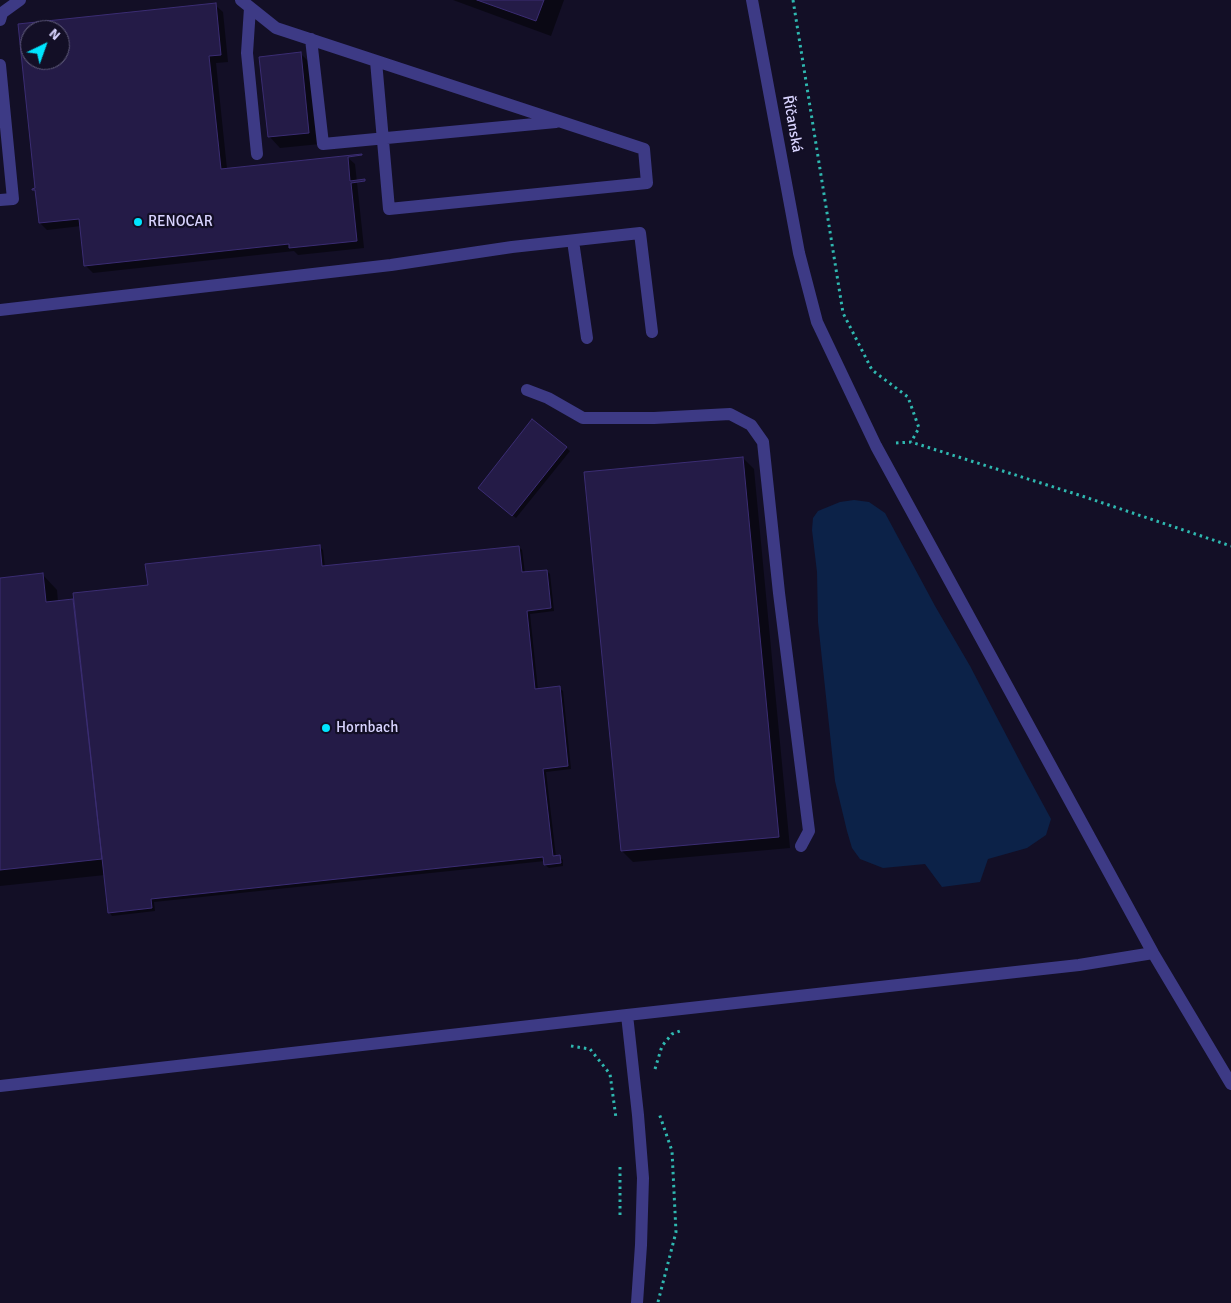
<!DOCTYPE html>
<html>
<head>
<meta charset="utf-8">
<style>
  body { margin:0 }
  #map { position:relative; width:1231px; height:1303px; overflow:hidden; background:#130f26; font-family:Signika,sans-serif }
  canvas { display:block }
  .north { position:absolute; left:20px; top:20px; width:50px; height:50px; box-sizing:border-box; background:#130f26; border:1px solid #625e7d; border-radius:50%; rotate:42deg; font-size:14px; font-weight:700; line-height:20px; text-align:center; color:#d9d4ff }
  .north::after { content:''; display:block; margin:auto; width:18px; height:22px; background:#00e5ff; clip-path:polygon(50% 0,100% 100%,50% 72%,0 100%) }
</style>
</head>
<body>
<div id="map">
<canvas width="1231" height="1303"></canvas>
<div class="north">N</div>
</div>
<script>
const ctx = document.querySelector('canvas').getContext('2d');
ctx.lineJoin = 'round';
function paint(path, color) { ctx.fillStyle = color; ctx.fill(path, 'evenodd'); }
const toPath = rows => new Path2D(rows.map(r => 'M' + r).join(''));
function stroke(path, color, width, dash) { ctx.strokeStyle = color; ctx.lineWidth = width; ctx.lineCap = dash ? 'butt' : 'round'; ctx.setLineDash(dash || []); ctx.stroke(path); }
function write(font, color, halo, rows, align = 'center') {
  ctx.font = font + ' Signika,sans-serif'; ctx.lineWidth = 4.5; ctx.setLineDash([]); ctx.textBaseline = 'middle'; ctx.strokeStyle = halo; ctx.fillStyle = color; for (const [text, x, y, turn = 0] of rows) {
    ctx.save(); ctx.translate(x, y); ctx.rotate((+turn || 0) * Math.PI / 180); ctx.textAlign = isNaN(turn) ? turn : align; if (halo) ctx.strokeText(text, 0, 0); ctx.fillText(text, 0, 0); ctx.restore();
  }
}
paint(toPath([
  [854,500,869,502,885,513,935,606,970,666,1025,771,1051,819,1046,835,1027,848,988,859,980,882,942,887,925,864,883,868,860,859,852,848,847,831,835,781,818,622,817,572,812,530,813,518,818,511,840,502]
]), '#0c2248');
paint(toPath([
  [453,0,564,0,551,36],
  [215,5,223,12,228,62,216,63,227,169,347,157,355,164,364,248,298,255,294,251,93,273,86,266,81,226,47,230,40,223,19,25],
  [30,30,60,30,60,60,30,60],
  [300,53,312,65,320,144,280,148,269,136],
  [533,421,570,451,516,518,483,491],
  [743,458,754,469,790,848,633,862,622,851],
  [319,546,323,550,325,567,519,547,522,550,525,573,547,571,550,574,554,611,530,614,538,690,559,688,563,691,571,769,546,772,556,857,559,857,563,860,563,866,549,868,545,865,545,861,154,902,155,911,112,916,109,912,105,875,0,886,0,579,42,574,57,590,58,602,73,600,75,603,149,587]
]), '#0007');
const building = toPath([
  [477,0,544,0,536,21,477,0],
  [216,3,221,55,209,56,221,169,362,154,362,155,348,157,350,181,365,179,365,181,351,183,357,241,289,248,289,244,84,266,79,219,39,223,35,190,32,190,32,189,35,188,18,24,216,3],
  [30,30,60,30,60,60,30,60,30,30],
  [301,52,309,133,268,137,259,57,301,52],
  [532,419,567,447,512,516,478,488,532,419],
  [743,457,779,837,621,851,584,472,743,457],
  [320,545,322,566,519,546,522,572,547,570,551,608,527,611,535,689,560,686,568,766,543,769,553,856,560,855,561,863,544,865,543,857,151,899,152,908,108,913,73,593,148,585,145,564,320,545],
  [43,573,46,602,73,599,102,859,0,870,0,578,43,573]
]);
paint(building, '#241b47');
stroke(building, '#3b2d73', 1);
stroke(toPath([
  [793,0,843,313,872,370,908,397,919,428,911,442],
  [896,443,911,442,1082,496,1231,546],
  [571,1046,590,1049,610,1074,616,1118],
  [655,1069,662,1046,672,1034,680,1031],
  [620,1215,620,1164],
  [658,1302,676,1232,672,1151,659,1113]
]), '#2fb8b0', 3, [2.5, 4]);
stroke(toPath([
  [241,0,276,28,644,149,647,183,389,209,376,61],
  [752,0,799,253,817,322,876,446,1153,953,1231,1084],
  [250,8,247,53,257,154],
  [0,20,2,13,20,0],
  [311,39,323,144,556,122],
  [0,65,13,199,0,200],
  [573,241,587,338],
  [0,310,391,265,512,247,640,233,652,332],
  [527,390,548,398,583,418,654,418,730,414,751,425,763,442,779,593,809,831,801,846],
  [627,1015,638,1115,643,1178,641,1245,637,1303],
  [0,1086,627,1015,1079,965,1153,953]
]), '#3d3a85', 12);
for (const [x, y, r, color] of [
  [138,222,5,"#00e5ff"],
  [326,728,5,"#00e5ff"]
]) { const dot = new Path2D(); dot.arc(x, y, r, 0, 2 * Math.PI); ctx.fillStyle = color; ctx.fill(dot); stroke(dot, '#130f26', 2); }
write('15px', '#d9d4ff', '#130f26', [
  ["Říčanská",792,124,80]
]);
write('15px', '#d9d4ff', '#130f26', [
  ["RENOCAR",148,222],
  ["Hornbach",336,728]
], 'left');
</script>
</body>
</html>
